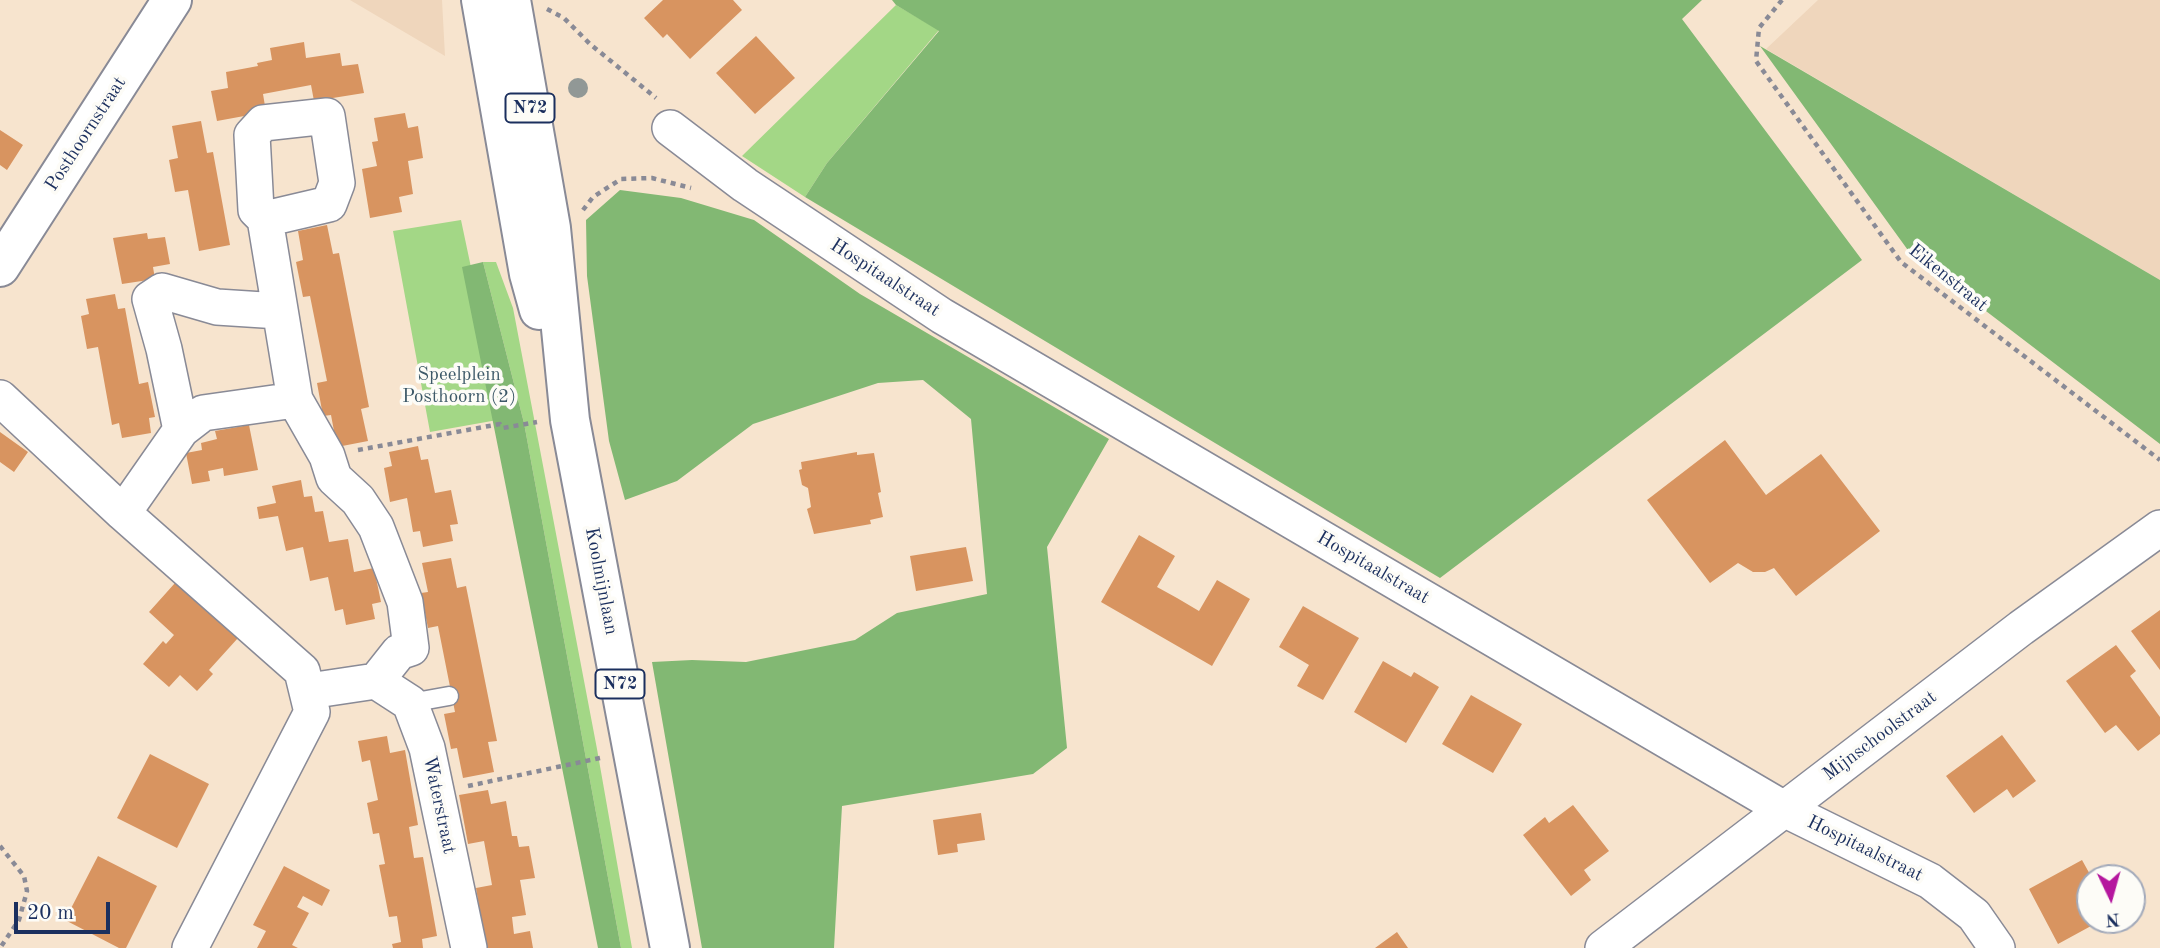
<!DOCTYPE html>
<html>
<head>
<meta charset="utf-8">
<style>
  body { margin:0 }
  #map { position:relative; width:2160px; height:948px; overflow:hidden; background:#f7e4ce; font-family:"Old Standard TT",serif }
  canvas { display:block }
  .north { position:absolute; left:2076px; top:864px; width:70px; height:70px; box-sizing:border-box; background:#fdfcf7; border:2px solid #a3aaba; border-radius:50%; rotate:175deg; font-size:19px; font-weight:700; line-height:28px; text-align:center; color:#1b2f5e }
  .north::after { content:''; display:block; margin:auto; width:24px; height:32px; background:#b5179e; clip-path:polygon(50% 0,100% 100%,50% 72%,0 100%) }
  .scale { position:absolute; left:14px; top:902px; width:96px; height:32px; box-sizing:border-box; border:4px solid #1b2f5e; border-top:0; padding-left:9px; font-size:21px; line-height:24px; white-space:nowrap; color:#1b2f5e; -webkit-text-stroke:5px #fdfcf7; paint-order:stroke }
</style>
</head>
<body>
<div id="map">
<canvas width="2160" height="948"></canvas>
<div class="north">N</div>
<div class="scale">20 m</div>
</div>
<script>
const ctx = document.querySelector('canvas').getContext('2d');
ctx.lineJoin = 'round';
function paint(path, color) { ctx.fillStyle = color; ctx.fill(path, 'evenodd'); }
const toPath = rows => new Path2D(rows.map(r => 'M' + r).join(''));
function stroke(path, color, width, dash) { ctx.strokeStyle = color; ctx.lineWidth = width; ctx.lineCap = dash ? 'butt' : 'round'; ctx.setLineDash(dash || []); ctx.stroke(path); }
function write(font, color, halo, rows, align = 'center') {
  ctx.font = font + ' "Old Standard TT",serif'; ctx.lineWidth = 7; ctx.setLineDash([]); ctx.textBaseline = 'middle'; ctx.strokeStyle = halo; ctx.fillStyle = color; for (const [text, x, y, turn = 0] of rows) {
    ctx.save(); ctx.translate(x, y); ctx.rotate((+turn || 0) * Math.PI / 180); ctx.textAlign = isNaN(turn) ? turn : align; if (halo) ctx.strokeText(text, 0, 0); ctx.fillText(text, 0, 0); ctx.restore();
  }
}
paint(toPath([
  [350,0,442,0,445,56],
  [1818,0,2160,0,2160,280,1766,49]
]), '#efd6bc');
paint(toPath([
  [896,5,939,30,827,163,805,197,742,156],
  [461,220,503,419,430,432,393,231],
  [483,262,496,262,513,308,597,749,632,948,621,948,524,423]
]), '#a3d786');
paint(toPath([
  [892,0,1702,0,1682,19,1862,260,1440,578,805,197,827,163,939,31,896,5],
  [1760,46,2160,280,2160,444,1910,253],
  [620,190,681,198,754,220,860,294,1109,439,1047,547,1067,748,1033,774,842,806,834,948,702,948,652,662,692,660,746,662,855,640,897,613,987,594,971,419,923,380,878,383,753,424,677,481,625,500,609,441,587,276,586,220],
  [483,262,524,423,621,948,598,948,462,267]
]), '#82b873');
paint(toPath([
  [663,0,733,0,742,10,690,59,667,34,663,38,644,18],
  [756,36,795,78,755,114,716,73],
  [304,42,306,58,340,53,342,66,358,64,364,93,314,101,311,85,263,94,266,112,217,121,211,91,228,88,226,72,258,66,257,63,272,60,270,48],
  [405,113,408,128,418,126,423,158,408,161,413,194,399,197,402,212,370,218,362,169,377,166,372,142,378,141,374,118],
  [201,121,207,153,213,152,230,245,199,251,188,190,175,192,169,160,178,158,172,126],
  [0,130,23,145,7,170,0,165],
  [327,225,333,254,339,253,369,407,361,409,368,441,337,447,331,415,323,416,317,383,327,381,310,296,303,297,296,262,303,260,298,231],
  [147,233,148,239,165,237,170,264,153,267,155,279,122,284,113,238],
  [115,294,118,309,125,308,139,384,148,382,155,417,149,418,151,433,122,438,119,423,112,425,98,347,87,349,81,316,89,314,86,299],
  [249,425,258,470,224,476,223,468,208,471,210,481,192,484,186,453,202,450,201,443,217,439,215,431],
  [0,432,28,452,14,472,0,462],
  [1725,440,1766,495,1821,454,1880,531,1796,596,1774,568,1765,572,1753,572,1738,563,1710,583,1647,500],
  [418,446,421,460,428,459,435,493,451,490,458,524,450,525,453,541,423,547,420,531,413,532,407,498,390,502,384,468,392,466,389,452],
  [857,452,857,455,874,453,881,492,878,493,883,517,870,520,871,524,814,534,807,509,811,507,808,488,802,485,799,470,802,469,801,462],
  [301,480,304,497,312,496,315,512,323,511,329,542,348,539,354,572,374,568,381,602,372,604,375,619,346,625,343,609,335,611,328,577,310,581,303,547,286,551,278,516,259,519,257,507,276,503,272,486],
  [1139,535,1175,556,1157,587,1177,598,1199,611,1217,580,1250,599,1212,666,1101,602],
  [966,547,973,581,916,591,910,556],
  [451,558,457,588,466,586,497,741,488,742,494,772,463,778,457,748,451,749,444,714,455,712,438,626,428,628,421,593,428,592,422,563],
  [175,583,238,638,209,670,213,674,197,691,180,675,169,687,143,664,163,641,166,644,174,635,149,612],
  [1303,606,1359,638,1323,700,1297,686,1309,665,1279,647],
  [2160,610,2160,670,2131,631],
  [2116,645,2136,671,2130,676,2160,717,2160,734,2138,751,2116,725,2105,733,2066,681],
  [1383,661,1411,677,1414,672,1439,687,1406,743,1354,712],
  [1471,695,1522,724,1493,773,1442,744],
  [2002,735,2036,781,2013,798,2007,789,1974,813,1946,776],
  [387,736,390,753,405,750,418,825,409,827,414,858,423,857,437,936,422,939,423,948,393,948,392,944,401,942,397,916,389,917,379,865,385,864,379,833,373,834,367,803,378,800,370,760,362,762,358,741],
  [150,754,209,784,177,848,117,818],
  [488,790,491,804,506,801,512,836,517,836,519,847,529,846,535,878,520,880,526,915,512,917,514,934,530,931,533,948,486,948,476,888,492,885,484,841,468,844,459,795],
  [1573,805,1609,851,1584,870,1591,880,1571,896,1523,835,1545,817,1549,823],
  [981,813,985,840,957,844,958,852,938,855,933,820],
  [98,856,157,886,126,948,119,948,65,920],
  [2082,860,2092,878,2090,878,2090,920,2102,920,2058,944,2029,889],
  [284,866,330,890,322,906,303,896,297,907,309,913,292,945,298,948,257,948,266,931,253,925],
  [1397,932,1408,948,1375,948]
]), '#d89460');
const lane = toPath([
  [410,703,449,696]
]);
const street = toPath([
  [670,128,745,185,942,316,1784,809,1930,881,1974,915,1997,948],
  [265,219,329,204,337,183,327,116,263,123,252,135,256,210,265,219,295,400,327,456,334,478,358,500,376,527,405,602,411,648,399,652,376,681],
  [0,398,123,513,302,671,312,712,190,948],
  [181,430,203,413,295,400],
  [123,513,181,430,164,349,150,299,162,291,217,307,279,311],
  [309,691,376,681,410,703,427,748,469,948],
  [1603,948,2021,628,2160,528]
]);
const secondary = toPath([
  [0,267,172,0]
]);
const primary = toPath([
  [481,0,529,274,539,310],
  [511,0,551,228,570,420,670,948]
]);
stroke(lane, '#898a96', 21);
stroke(street, '#898a96', 38);
stroke(secondary, '#898a96', 42);
stroke(primary, '#898a96', 42);
stroke(toPath([
  [1782,0,1759,28,1756,61,1901,262,2160,460],
  [547,9,564,18,590,44,656,98],
  [583,210,593,197,621,179,652,178,691,188],
  [358,450,500,424,503,428,537,422],
  [468,786,600,758],
  [0,846,24,876,27,891,19,920,0,948]
]), '#898a96', 4.5, [5, 5]);
stroke(lane, '#fff', 18);
stroke(street, '#fff', 35);
stroke(secondary, '#fff', 38);
stroke(primary, '#fff', 38);
ctx.fillStyle = '#919896';
for (const [x, y] of [
  [578,88]
]) { ctx.beginPath(); ctx.arc(x, y, 10, 0, 2 * Math.PI); ctx.fill(); }
for (const [x, y, w] of [
  [530,108,49],
  [620,684,49]
]) { const box = new Path2D(); box.roundRect(x - w / 2, y - 14.5, w, 29, 5); ctx.fillStyle = '#fdfcf7'; ctx.fill(box); stroke(box, '#1b2f5e', 2); }
write('bold 18px', '#1b2f5e', null, [
  ["N72",530,108],
  ["N72",620,684]
]);
write('19px', '#1b2f5e', '#fdfcf7', [
  ["Posthoornstraat",86,134,-57],
  ["Hospitaalstraat",885,278,33],
  ["Eikenstraat",1948,278,39],
  ["Hospitaalstraat",1373,568,30],
  ["Koolmijnlaan",601,581,79],
  ["Mijnschoolstraat",1880,736,-37],
  ["Waterstraat",439,805,78],
  ["Hospitaalstraat",1865,849,26]
]);
write('19px', '#3d5968', '#fdfcf7', [
  ["Speelplein",459,375],
  ["Posthoorn (2)",459,397]
]);
</script>
</body>
</html>
